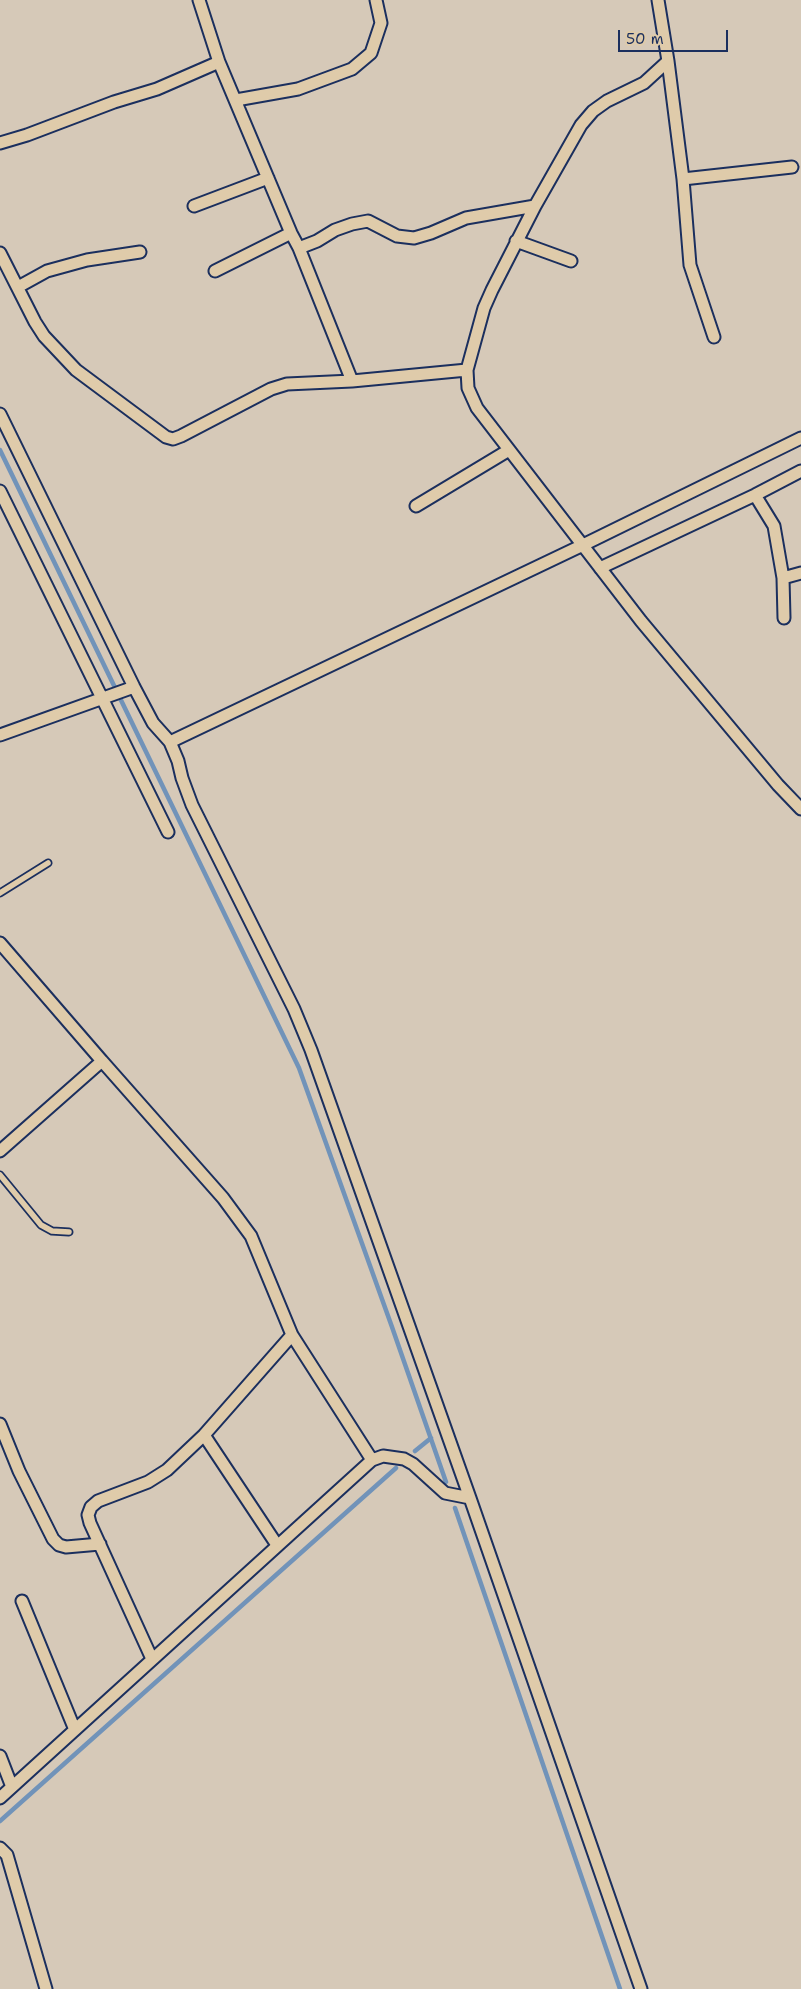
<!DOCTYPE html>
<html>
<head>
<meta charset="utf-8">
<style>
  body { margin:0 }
  #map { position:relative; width:801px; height:1989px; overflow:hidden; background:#d6c9b8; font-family:"Shantell Sans",sans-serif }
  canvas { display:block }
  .scale { position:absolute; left:618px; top:30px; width:110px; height:22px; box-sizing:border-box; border:2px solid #1b2f5e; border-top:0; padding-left:6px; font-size:15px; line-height:18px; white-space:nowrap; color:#1b2f5e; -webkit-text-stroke:4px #dfcbaa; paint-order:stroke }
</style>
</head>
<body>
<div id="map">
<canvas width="801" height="1989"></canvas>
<div class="scale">50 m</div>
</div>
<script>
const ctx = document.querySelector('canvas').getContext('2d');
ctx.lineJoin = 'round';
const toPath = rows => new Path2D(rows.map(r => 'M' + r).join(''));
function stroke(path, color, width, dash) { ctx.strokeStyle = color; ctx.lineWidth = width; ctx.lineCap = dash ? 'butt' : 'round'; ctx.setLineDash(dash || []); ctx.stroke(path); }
stroke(toPath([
  [0,450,299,1068,392,1327,446,1482],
  [415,1451,431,1438],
  [455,1508,620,1989],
  [0,1821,396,1468]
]), '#7193b9', 4.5);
const service = toPath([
  [0,893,48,863],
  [0,1175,41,1225,52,1231,69,1232]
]);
const minor = toPath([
  [199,0,219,62,291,233,299,248,352,381,467,370,484,308,492,290,535,206,581,125,593,111,607,101,644,83,668,61,658,0],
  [668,61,683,179,690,265,714,337],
  [236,100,298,89,352,69,371,53,381,23,376,0],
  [0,143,27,135,114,102,157,89,219,62],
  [683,179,792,167],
  [194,206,268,178],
  [516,241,571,261],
  [299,248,317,241,335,230,352,224,368,221,397,236,414,238,431,233,466,218,535,206],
  [0,253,35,322,44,336,76,370,166,437,173,439,181,436,271,389,287,384,352,381],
  [215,271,291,233],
  [18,287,47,271,87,260,140,252],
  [467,370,468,388,477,408,641,621,778,785,801,809],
  [0,414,134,687,153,723,170,742,178,761,182,778,192,805,294,1009,311,1050,470,1498,641,1989],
  [0,491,168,832],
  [755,495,774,526,783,578,784,618],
  [416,506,509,450],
  [600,568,755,495,801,471],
  [783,578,801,573],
  [0,735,134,687],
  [170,742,583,545,801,438],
  [0,943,102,1061],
  [0,1151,102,1061,223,1198,251,1236,292,1335,372,1460],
  [0,1424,19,1471,53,1539,59,1545,66,1547,100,1544],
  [204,1435,277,1545],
  [22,1601,75,1730],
  [152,1659,90,1523,88,1515,91,1507,98,1501,148,1482,167,1470,204,1435,292,1335],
  [0,1756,12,1787],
  [0,1798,372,1460,383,1456,404,1459,413,1464,445,1493,470,1498],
  [0,1848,7,1855,46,1989]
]);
stroke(service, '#1b2f5e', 9);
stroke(minor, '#1b2f5e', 15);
stroke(service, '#dfcbaa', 5.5);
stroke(minor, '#dfcbaa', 11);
</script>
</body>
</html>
